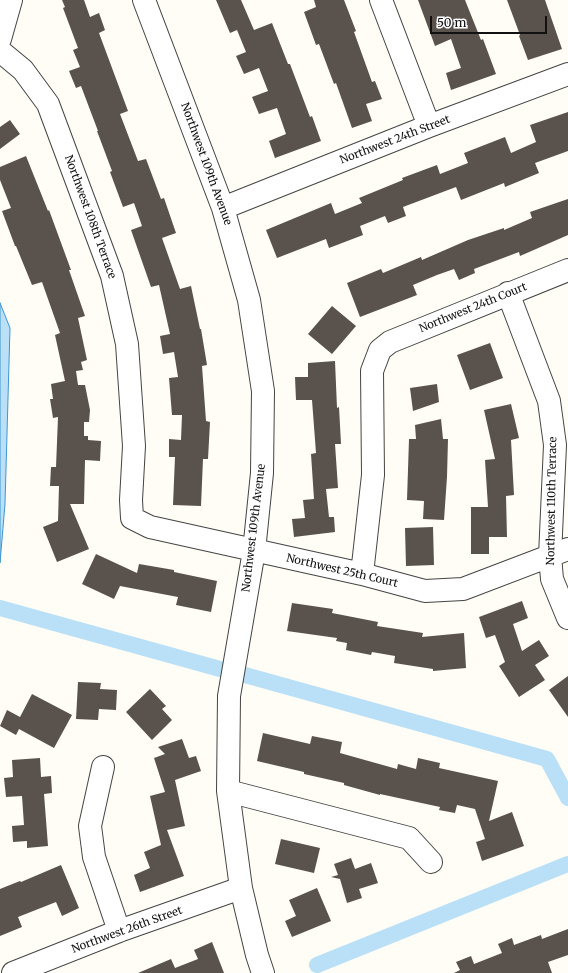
<!DOCTYPE html>
<html>
<head>
<meta charset="utf-8">
<style>
  body { margin:0 }
  #map { position:relative; width:568px; height:973px; overflow:hidden; background:#fffdf5; font-family:Merriweather,serif }
  canvas { display:block }
  .scale { position:absolute; left:430px; top:16px; width:117px; height:18px; box-sizing:border-box; border:2px solid #111; border-top:0; padding-left:5px; font-size:12px; line-height:14px; white-space:nowrap; color:#111; -webkit-text-stroke:3px #fff; paint-order:stroke }
</style>
</head>
<body>
<div id="map">
<canvas width="568" height="973"></canvas>
<div class="scale">50 m</div>
</div>
<script>
const ctx = document.querySelector('canvas').getContext('2d');
ctx.lineJoin = 'round';
function paint(path, color) { ctx.fillStyle = color; ctx.fill(path, 'evenodd'); }
const toPath = rows => new Path2D(rows.map(r => 'M' + r).join(''));
function stroke(path, color, width, dash) { ctx.strokeStyle = color; ctx.lineWidth = width; ctx.lineCap = dash ? 'butt' : 'round'; ctx.setLineDash(dash || []); ctx.stroke(path); }
function write(font, color, halo, rows, align = 'center') {
  ctx.font = font + ' Merriweather,serif'; ctx.lineWidth = 4; ctx.setLineDash([]); ctx.textBaseline = 'middle'; ctx.strokeStyle = halo; ctx.fillStyle = color; for (const [text, x, y, turn = 0] of rows) {
    ctx.save(); ctx.translate(x, y); ctx.rotate((+turn || 0) * Math.PI / 180); ctx.textAlign = isNaN(turn) ? turn : align; if (halo) ctx.strokeText(text, 0, 0); ctx.fillText(text, 0, 0); ctx.restore();
  }
}
const water = toPath([
  [0,303,10,328,5,504,0,563,0,303]
]);
paint(water, '#b9e0f7');
stroke(water, '#3f96cf', 1);
stroke(toPath([
  [0,608,220,669],
  [245,675,547,759,568,798],
  [317,965,568,864]
]), '#b9e0f7', 16);
paint(toPath([
  [62,0,84,0,90,17,99,13,105,30,99,33,128,111,120,114,138,161,146,159,161,199,164,198,176,233,162,238,180,289,191,286,200,329,201,329,207,365,202,366,206,421,210,422,208,459,203,459,201,506,173,505,175,457,169,457,169,439,181,440,182,415,172,415,169,378,178,377,174,352,163,354,160,336,170,334,159,285,151,287,131,230,142,226,134,203,123,207,110,172,112,171,97,131,98,131,81,86,76,88,69,71,80,67,73,50,78,48,63,8,65,7],
  [216,0,241,0,254,30,272,23,288,64,290,64,310,117,312,116,321,141,275,158,269,141,286,134,277,108,259,114,252,97,268,91,259,68,244,74,236,56,246,52,237,30,230,33],
  [314,0,344,0,356,31,354,32,372,82,375,81,382,99,366,104,372,121,352,128,336,83,334,84,319,44,316,45,304,12,316,7],
  [418,0,465,0,481,40,483,39,496,74,451,90,446,73,461,68,451,39,435,46],
  [507,0,545,0,562,49,528,60,519,36,520,35],
  [568,112,568,151,535,163,539,173,505,187,504,183,461,200,456,187,403,207,406,216,388,223,385,216,360,226,363,235,329,248,326,239,277,258,266,230,331,203,335,214,362,203,359,198,403,180,402,178,437,165,440,174,468,163,464,153,505,137,511,153,536,142,530,125],
  [10,120,20,134,0,149,0,127],
  [26,156,48,211,49,210,71,270,69,270,85,316,78,318,87,360,81,362,83,370,76,371,78,385,85,385,90,410,89,422,84,422,84,436,88,436,88,440,101,441,100,461,85,460,84,504,70,504,89,549,57,562,43,527,58,521,59,486,50,486,51,467,56,467,58,417,53,418,50,399,53,399,51,384,65,381,55,335,60,333,42,282,32,285,16,246,15,246,2,211,11,208,0,180,0,167],
  [568,199,568,235,520,256,519,252,474,269,475,273,459,280,454,269,437,275,413,285,417,295,360,317,347,283,381,269,383,273,421,257,422,260,468,240,504,228,504,230,532,218,530,212],
  [332,306,356,326,332,354,308,334],
  [490,343,503,378,470,390,457,355],
  [335,361,337,408,339,407,341,444,335,444,338,488,326,489,329,517,334,517,335,532,294,537,292,519,305,518,303,500,314,499,311,454,316,453,312,400,296,400,295,377,308,377,308,363],
  [437,384,439,402,413,411,410,388],
  [511,404,519,438,511,440,514,495,506,496,507,537,489,537,489,554,471,554,471,507,488,507,485,460,495,459,484,410],
  [441,419,443,439,448,439,447,477,444,520,423,519,424,501,407,500,409,439,416,439,415,425],
  [433,527,434,565,406,566,405,528],
  [96,554,137,573,139,564,174,570,174,572,217,581,211,612,176,605,178,597,120,586,114,599,82,584],
  [522,601,528,618,513,624,522,651,539,640,549,656,535,665,545,680,519,697,499,666,505,662,495,635,486,638,479,617],
  [292,603,333,609,332,613,378,622,377,626,423,633,422,637,464,633,466,668,433,671,433,669,394,663,395,656,372,652,371,655,346,650,347,643,336,641,337,638,287,631],
  [568,676,568,717,549,690],
  [78,682,101,683,100,689,117,690,116,710,99,709,98,720,76,719],
  [150,689,166,706,162,709,172,720,152,740,126,712],
  [32,694,72,715,54,748,19,729,16,735,0,726,7,710,20,717],
  [263,733,310,744,312,736,342,742,340,753,397,769,398,764,416,769,418,758,440,763,439,768,498,781,489,821,512,812,524,846,482,861,476,842,485,839,475,809,457,805,455,813,439,810,440,807,380,794,380,795,344,785,344,783,304,774,304,772,257,761],
  [182,739,189,758,196,756,201,771,175,780,185,826,167,830,184,876,140,892,134,875,150,868,144,852,161,845,150,796,165,792,154,758,165,754,158,747],
  [40,758,41,777,51,776,52,793,44,794,48,846,27,848,27,841,13,842,12,826,24,825,22,796,6,797,4,778,13,777,12,760],
  [281,839,320,848,314,873,275,864],
  [351,858,355,869,371,863,378,883,359,889,362,898,347,903,340,879,331,877,338,875,334,864],
  [61,865,79,908,62,916,56,902,18,917,22,927,0,936,0,889,20,881,21,882],
  [317,888,331,921,292,937,285,921,296,916,289,900],
  [568,929,568,955,548,962,552,973,454,973,460,970,456,962,471,956,474,964,502,953,498,944,512,938,514,945,541,935,542,939],
  [212,942,224,973,138,973,171,959,175,968,198,959,194,950]
]), '#5a524d');
const minor = toPath([
  [144,0,223,208,249,300,263,391,262,473,254,551,229,696,228,791,241,888,257,955,263,973],
  [381,0,429,126],
  [0,39,11,0],
  [0,51,23,70,48,104,112,276,127,344,134,446,131,500,132,518,150,527,362,574,425,591,463,589,568,549],
  [223,208,429,126,568,74],
  [508,293,549,401,555,445,550,556,552,579,568,618],
  [362,574,373,475,372,371,380,350,390,342,568,270],
  [103,767,90,826,94,857,119,931],
  [228,791,409,838,431,862],
  [13,973,119,931,241,888]
]);
stroke(minor, '#444', 24);
stroke(minor, '#fff', 22);
write('11px', '#111', '#fff', [
  ["Northwest 24th Street",395,140,-21],
  ["Northwest 109th Avenue",206,164,70],
  ["Northwest 108th Terrace",90,217,70],
  ["Northwest 24th Court",473,308,-22],
  ["Northwest 110th Terrace",552,501,-89],
  ["Northwest 109th Avenue",254,528,-83],
  ["Northwest 25th Court",342,571,13],
  ["Northwest 26th Street",127,930,-20]
]);
</script>
</body>
</html>
